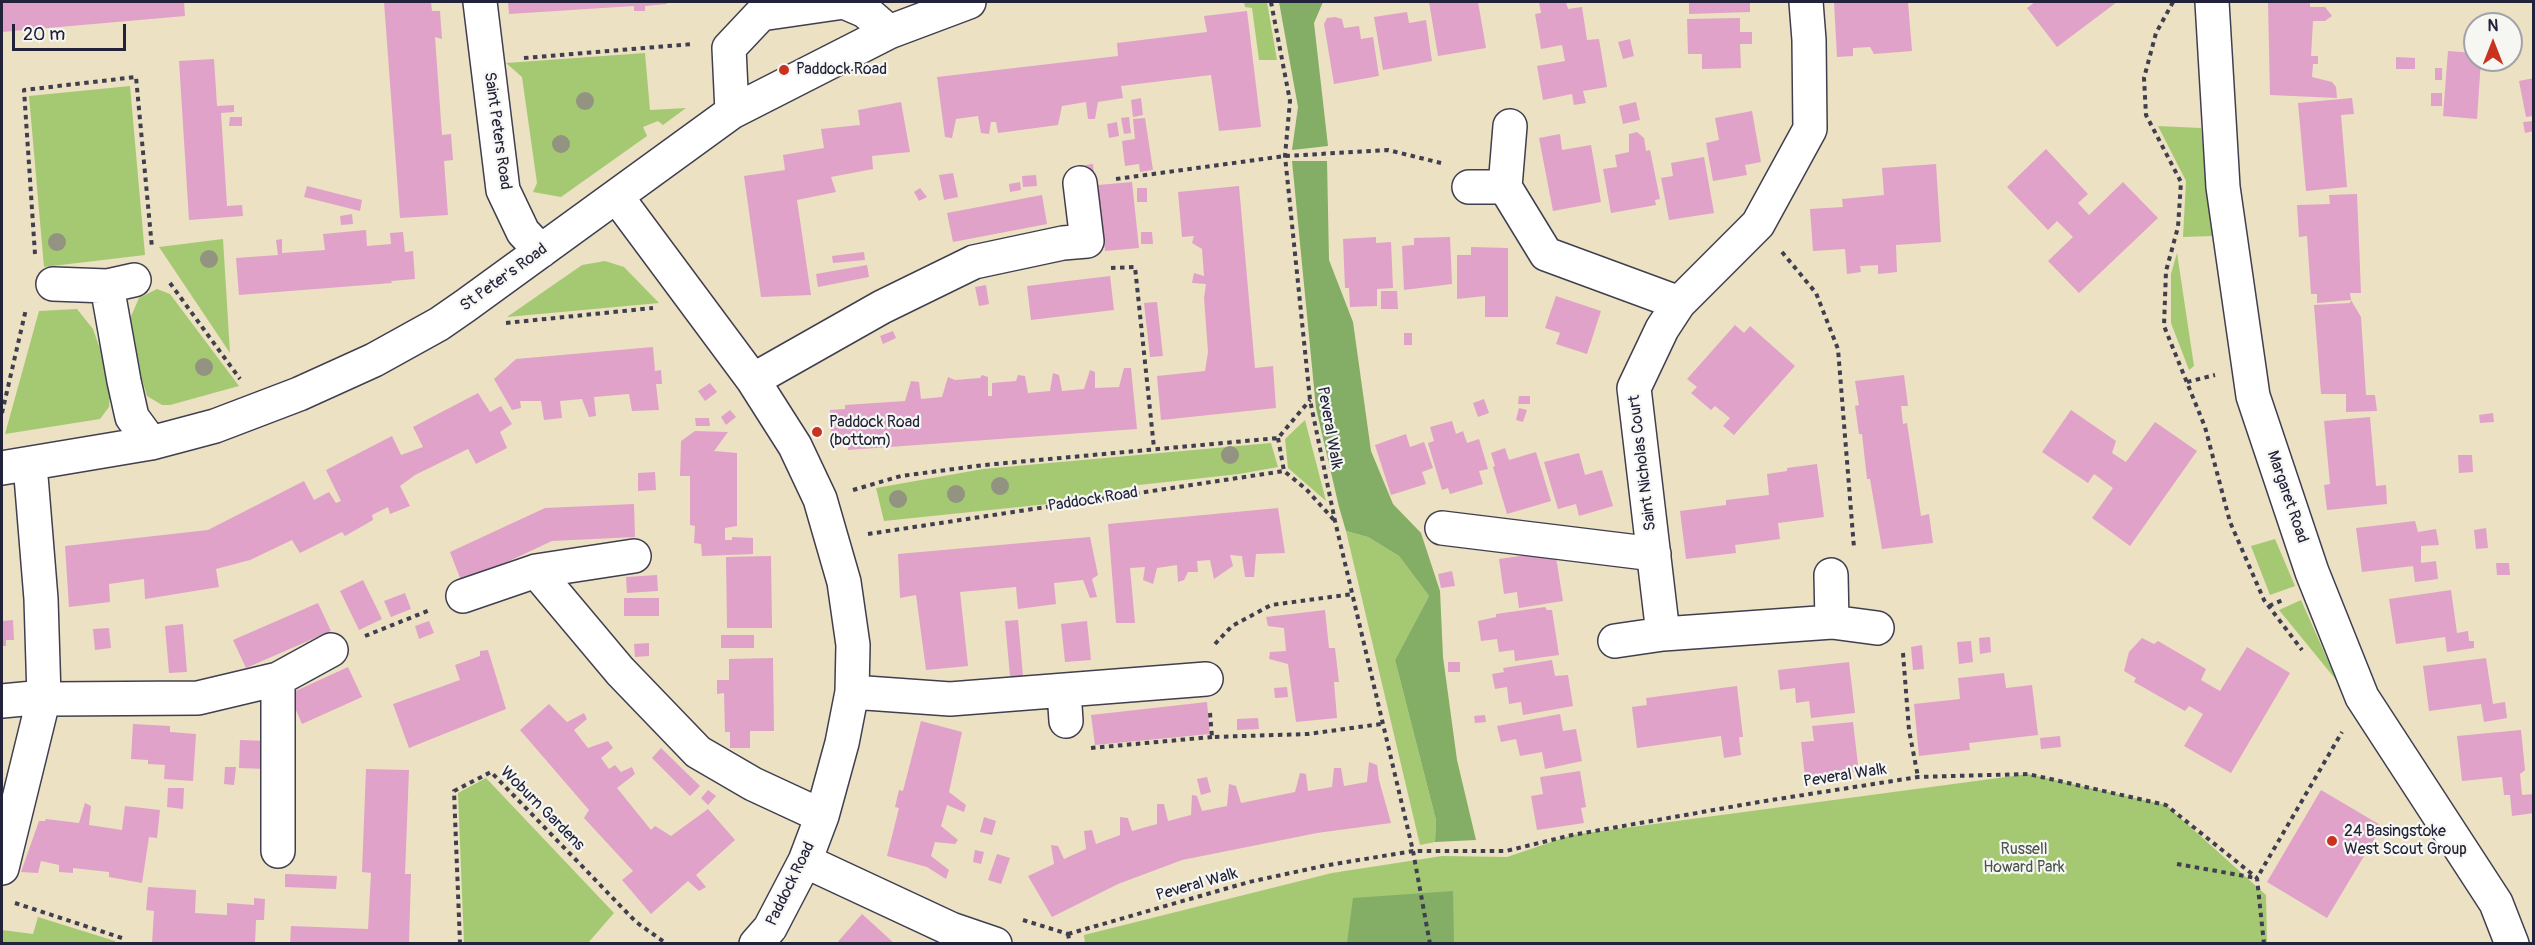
<!DOCTYPE html>
<html>
<head>
<meta charset="utf-8">
<style>
  body { margin:0 }
  #map { position:relative; width:2535px; height:945px; overflow:hidden; background:#ece1c2; font-family:Pangolin,sans-serif }
  canvas { display:block }
  .frame { position:absolute; inset:0; border:3px solid #22223b; pointer-events:none }
  .north { position:absolute; left:2463px; top:12px; width:60px; height:60px; box-sizing:border-box; background:#f6f6f2; border:2px solid #a1a1a9; border-radius:50%; rotate:0deg; font-size:16px; font-weight:700; line-height:24px; text-align:center; color:#22223b }
  .north::after { content:''; display:block; margin:auto; width:21px; height:27px; background:#c8321e; clip-path:polygon(50% 0,100% 100%,50% 72%,0 100%) }
  .scale { position:absolute; left:12px; top:24px; width:114px; height:27px; box-sizing:border-box; border:3px solid #22223b; border-top:0; padding-left:8px; font-size:18px; line-height:21px; white-space:nowrap; color:#22223b; -webkit-text-stroke:4px #f6f6f2; paint-order:stroke }
</style>
</head>
<body>
<div id="map">
<canvas width="2535" height="945"></canvas>
<div class="frame"></div>
<div class="north">N</div>
<div class="scale">20 m</div>
</div>
<script>
const ctx = document.querySelector('canvas').getContext('2d');
ctx.lineJoin = 'round';
function paint(path, color) { ctx.fillStyle = color; ctx.fill(path, 'evenodd'); }
const toPath = rows => new Path2D(rows.map(r => 'M' + r).join(''));
function stroke(path, color, width, dash) { ctx.strokeStyle = color; ctx.lineWidth = width; ctx.lineCap = dash ? 'butt' : 'round'; ctx.setLineDash(dash || []); ctx.stroke(path); }
function write(font, color, halo, rows, align = 'center') {
  ctx.font = font + ' Pangolin,sans-serif'; ctx.lineWidth = 4.5; ctx.setLineDash([]); ctx.textBaseline = 'middle'; ctx.strokeStyle = halo; ctx.fillStyle = color; for (const [text, x, y, turn = 0] of rows) {
    ctx.save(); ctx.translate(x, y); ctx.rotate((+turn || 0) * Math.PI / 180); ctx.textAlign = isNaN(turn) ? turn : align; if (halo) ctx.strokeText(text, 0, 0); ctx.fillText(text, 0, 0); ctx.restore();
  }
}
paint(toPath([
  [1244,2,1267,2,1277,60,1259,60,1252,8,1245,7],
  [645,53,650,110,686,108,663,125,658,121,643,127,647,136,561,197,533,192,537,183,522,77,506,63],
  [130,86,145,255,44,267,29,96],
  [2158,126,2201,128,2212,236,2183,237,2186,181],
  [223,239,230,353,159,247],
  [2177,253,2194,366,2189,370,2171,323,2171,274],
  [605,261,624,267,659,303,507,317,582,265],
  [157,289,170,294,239,386,170,405,162,405,147,396,128,332,129,321,139,298],
  [77,309,93,329,111,380,109,407,100,419,5,434,39,311],
  [1305,420,1326,501,1288,468,1285,439],
  [1271,443,1278,467,1239,474,1139,485,1048,504,884,521,876,488,983,469],
  [1346,531,1368,537,1399,556,1429,596,1395,660,1436,820,1435,842,1420,845],
  [2275,539,2295,586,2270,595,2251,546],
  [2301,600,2337,681,2279,610],
  [2028,774,2166,805,2266,895,2267,943,1085,944,1084,935,1332,873,1442,856,1507,857,1572,835],
  [486,778,614,913,588,943,464,943,458,793],
  [38,917,115,941,115,943,2,943,2,930,33,934]
]), '#a5c973');
paint(toPath([
  [1279,2,1323,2,1314,23,1328,146,1292,150,1298,107],
  [1292,161,1327,161,1329,260,1353,322,1371,451,1393,504,1421,533,1440,591,1443,657,1457,760,1476,840,1435,842,1436,820,1395,660,1429,596,1399,556,1368,537,1346,531,1339,507,1316,408],
  [1453,891,1454,943,1347,943,1353,898]
]), '#84ad65');
paint(toPath([
  [2,2,184,2,185,16,2,32],
  [384,2,431,2,432,11,440,11,442,39,435,37,442,135,451,134,453,160,444,161,448,215,400,218],
  [508,2,666,2,667,4,645,6,645,11,634,11,634,6,509,14],
  [1429,2,1478,2,1486,48,1438,56],
  [1539,2,1566,2,1568,9,1582,7,1587,40,1599,39,1607,87,1583,91,1586,103,1574,105,1572,94,1543,100,1537,66,1565,61,1562,45,1541,49,1535,14,1541,13],
  [1689,2,1750,2,1750,12,1689,14],
  [1834,2,1908,2,1912,51,1874,54,1870,47,1853,48,1853,56,1837,57],
  [2035,2,2117,2,2057,47,2027,8],
  [2268,2,2310,2,2310,7,2325,7,2332,16,2325,21,2313,21,2311,56,2318,56,2318,64,2313,64,2312,77,2332,82,2336,87,2337,98,2270,95],
  [1247,11,1261,127,1219,131,1211,75,1121,86,1123,98,1098,102,1095,119,1088,119,1086,102,1062,106,1058,125,998,133,996,122,991,122,989,134,981,133,978,116,956,119,952,138,945,137,937,77,1118,56,1117,43,1207,32,1204,16],
  [1407,12,1409,23,1426,20,1432,61,1383,70,1374,17],
  [1335,17,1342,19,1344,28,1359,26,1361,39,1373,37,1379,76,1334,84,1324,24,1327,18],
  [1740,18,1740,32,1752,32,1752,44,1740,44,1741,68,1702,69,1702,54,1688,54,1687,19],
  [1630,39,1634,56,1623,59,1618,42],
  [2448,51,2475,53,2475,60,2481,60,2477,119,2443,116],
  [2396,57,2415,58,2415,69,2396,69],
  [214,59,217,106,234,105,234,112,221,113,227,206,242,205,243,216,189,220,179,61],
  [2435,68,2442,68,2442,80,2435,80],
  [2534,78,2534,116,2526,117,2519,81],
  [2431,93,2442,93,2442,106,2431,106],
  [1141,98,1143,115,1133,117,1131,100],
  [2352,98,2354,114,2341,115,2347,187,2306,191,2298,103],
  [901,102,910,152,872,156,873,169,831,177,836,192,797,200,811,295,761,297,744,176,785,170,783,155,824,148,821,129,860,125,858,110],
  [1636,102,1640,120,1623,124,1619,106],
  [1752,111,1761,162,1745,165,1747,175,1713,181,1706,143,1719,140,1715,118],
  [230,117,242,117,242,126,229,126],
  [1129,117,1131,133,1124,134,1121,118],
  [1145,118,1153,170,1140,172,1139,164,1125,166,1122,141,1135,139,1133,119],
  [2534,121,2534,131,2525,133,2523,122],
  [1117,122,1119,136,1109,138,1107,124],
  [1637,132,1644,138,1646,151,1650,150,1660,199,1655,200,1656,205,1611,213,1603,169,1617,167,1615,155,1629,152,1629,134],
  [1560,134,1562,150,1591,145,1601,202,1553,211,1539,138],
  [2046,149,2088,194,2078,203,2089,215,2123,182,2158,218,2079,293,2048,261,2073,237,2057,221,2048,230,2007,187],
  [1704,157,1714,213,1669,220,1661,178,1673,176,1671,163],
  [1093,164,1094,176,1074,178,1072,167],
  [1936,164,1941,242,1896,245,1897,272,1878,274,1878,265,1860,266,1861,272,1847,274,1845,249,1813,251,1810,209,1843,207,1842,199,1884,195,1882,168],
  [953,173,958,197,944,200,939,175],
  [1036,175,1037,186,1023,187,1022,176],
  [1020,182,1021,190,1010,192,1009,184],
  [1132,182,1139,248,1105,251,1098,185],
  [307,186,362,200,360,211,304,197],
  [1239,186,1255,368,1273,366,1276,408,1161,420,1157,376,1205,371,1208,352,1204,298,1206,284,1192,283,1194,273,1204,276,1202,249,1192,243,1194,236,1182,237,1178,192],
  [920,188,927,197,919,201,914,192],
  [1137,188,1147,188,1147,202,1137,202],
  [2357,194,2361,293,2350,293,2351,300,2361,317,2366,395,2375,395,2377,411,2346,412,2346,394,2321,394,2314,305,2350,303,2351,300,2317,303,2317,294,2311,294,2307,236,2299,237,2297,205,2330,204,2329,195],
  [1042,195,1047,224,953,242,947,213],
  [352,214,353,224,341,225,340,216],
  [366,230,367,246,391,244,390,233,403,232,405,252,413,251,415,279,391,281,392,283,239,295,236,258,278,255,276,240,282,239,282,253,325,250,323,234],
  [1141,232,1152,232,1153,244,1141,244],
  [1376,237,1376,243,1391,242,1393,288,1377,289,1377,306,1350,307,1349,288,1345,288,1343,239],
  [1450,237,1452,284,1404,290,1402,246,1414,245,1414,238],
  [1471,247,1508,248,1508,317,1485,317,1485,296,1457,299,1457,255,1471,255],
  [864,252,865,260,833,263,832,256],
  [867,265,869,277,818,287,816,274],
  [1110,276,1114,310,1031,320,1027,286],
  [986,285,989,304,979,306,975,287],
  [1381,291,1397,291,1398,309,1381,309],
  [1556,296,1601,311,1587,354,1556,344,1560,333,1545,328],
  [1157,302,1163,356,1150,357,1144,303],
  [1735,325,1744,333,1750,326,1795,366,1734,435,1723,426,1730,418,1715,406,1711,410,1691,393,1697,387,1687,379],
  [893,331,896,338,883,344,880,336],
  [1404,333,1412,333,1412,345,1404,345],
  [653,347,655,371,661,370,662,384,656,384,659,410,632,411,629,394,594,397,596,416,589,417,582,399,560,401,562,418,544,420,541,401,520,401,521,408,512,410,494,379,516,359],
  [1124,368,1131,368,1137,429,848,450,847,436,831,437,830,410,845,409,845,405,905,401,911,381,919,382,921,399,942,397,948,377,955,380,980,378,982,375,988,377,988,396,992,396,992,383,1016,381,1018,375,1025,376,1028,393,1050,391,1053,373,1059,375,1062,391,1084,389,1090,370,1095,372,1095,388,1119,387],
  [1904,375,1908,406,1901,406,1903,424,1907,423,1921,516,1929,514,1933,543,1882,549,1870,479,1867,479,1862,434,1859,434,1855,406,1859,405,1855,381],
  [710,383,717,392,705,401,698,391],
  [478,393,490,412,501,406,512,424,500,432,507,448,476,464,468,449,415,475,400,486,410,506,390,514,388,507,372,515,373,520,345,536,342,532,300,553,292,540,250,560,216,569,219,587,145,599,144,579,109,584,110,602,69,607,65,546,208,530,304,481,314,500,329,492,336,503,341,501,326,470,392,436,401,455,423,447,413,427],
  [1519,396,1530,396,1530,404,1518,404],
  [1484,399,1489,413,1478,417,1473,403],
  [1519,408,1527,410,1523,422,1516,420],
  [730,410,736,417,726,425,721,417],
  [2071,410,2116,441,2112,453,2126,462,2155,422,2197,451,2130,546,2092,518,2113,488,2094,474,2088,483,2042,452],
  [2493,413,2494,422,2480,423,2479,415],
  [2370,417,2376,486,2386,485,2387,504,2327,510,2324,485,2330,484,2324,421],
  [695,418,709,418,710,426,696,426],
  [1452,421,1456,434,1463,431,1467,443,1479,439,1488,469,1479,471,1483,484,1450,494,1448,488,1442,490,1428,443,1434,441,1430,427],
  [695,431,728,432,714,451,737,453,737,526,725,528,725,540,732,540,732,537,753,538,753,554,702,556,701,544,694,543,695,526,690,525,690,476,680,476,681,441],
  [1406,434,1410,447,1424,442,1433,468,1422,472,1426,484,1391,495,1375,445],
  [1505,448,1509,460,1536,452,1551,501,1507,514,1493,467,1495,466,1491,453],
  [1579,453,1585,475,1602,470,1613,506,1579,516,1576,504,1558,509,1544,462],
  [2458,455,2472,455,2473,472,2459,473],
  [1817,464,1824,517,1778,523,1780,539,1735,545,1736,553,1686,559,1680,511,1726,505,1726,500,1769,495,1767,474,1787,471,1787,468],
  [655,472,656,490,638,491,638,473],
  [634,504,635,537,552,541,462,583,450,552,545,508],
  [1278,508,1285,553,1256,554,1254,577,1245,577,1242,556,1230,555,1233,566,1214,579,1210,560,1197,561,1198,572,1188,572,1184,580,1178,582,1177,565,1157,568,1153,584,1143,580,1145,567,1130,568,1135,623,1116,623,1108,524],
  [2415,521,2418,532,2436,529,2439,545,2421,546,2421,563,2436,561,2438,579,2415,582,2413,566,2362,572,2356,528],
  [2486,528,2488,548,2476,549,2474,530],
  [1090,537,1098,575,1092,579,1097,597,1090,598,1083,580,1054,583,1056,604,1018,609,1016,587,960,592,968,666,926,670,916,595,900,598,898,554],
  [1555,551,1563,601,1519,608,1517,592,1504,594,1499,559],
  [771,556,772,628,727,628,726,557],
  [2496,563,2509,563,2510,575,2497,575],
  [1452,571,1455,586,1441,588,1438,574],
  [657,575,658,591,627,593,626,577],
  [363,580,382,619,359,630,340,591],
  [2451,590,2457,633,2468,631,2469,641,2474,641,2474,648,2447,652,2445,637,2396,644,2389,599],
  [405,593,411,609,391,617,384,601],
  [624,598,659,598,659,616,624,616],
  [318,603,331,631,246,668,233,640],
  [1545,607,1547,610,1552,610,1559,655,1515,661,1514,650,1499,652,1497,639,1481,641,1478,621,1496,617,1496,614],
  [1325,610,1329,648,1335,648,1339,682,1334,682,1337,718,1296,722,1288,664,1269,659,1270,652,1286,651,1284,628,1268,626,1266,617],
  [13,620,14,640,6,640,6,646,2,646,2,621],
  [1018,620,1023,676,1010,676,1005,621],
  [429,621,434,633,419,639,415,626],
  [1087,621,1091,660,1065,662,1061,624],
  [183,624,187,672,169,673,165,626],
  [109,628,111,648,95,650,93,629],
  [721,635,754,635,754,648,721,648],
  [1990,637,1991,652,1980,654,1979,638],
  [2142,638,2154,644,2158,641,2206,669,2201,680,2220,691,2247,647,2290,673,2231,773,2184,746,2203,714,2189,706,2185,711,2134,682,2136,678,2124,671,2129,652],
  [1971,641,1973,662,1959,664,1957,642],
  [649,643,649,656,635,657,634,644],
  [1922,645,1924,669,1913,670,1911,647],
  [488,650,506,709,409,748,393,704,460,680,455,665,480,656,480,651],
  [773,658,774,731,750,731,750,748,730,748,730,732,725,732,724,693,717,694,717,680,729,680,729,659],
  [2486,658,2493,704,2505,702,2507,718,2484,722,2481,704,2429,711,2423,666],
  [1552,660,1555,676,1568,675,1573,706,1523,715,1521,702,1509,704,1507,687,1495,689,1492,674,1504,672,1503,668],
  [1448,662,1460,662,1460,672,1448,672],
  [1849,662,1855,713,1811,718,1809,701,1796,703,1795,688,1780,690,1778,670],
  [348,667,362,697,302,724,289,694],
  [2004,673,2006,688,2032,685,2038,735,1969,743,1970,750,1919,756,1914,704,1960,699,1958,678],
  [1737,686,1743,737,1739,737,1741,755,1724,758,1721,736,1637,748,1632,707,1647,705,1646,698],
  [1287,687,1288,697,1275,698,1274,688],
  [1207,702,1210,734,1095,745,1091,715],
  [549,704,567,722,584,713,587,719,574,730,588,748,608,741,613,748,601,758,609,769,615,765,621,772,632,767,635,774,617,788,651,830,655,826,671,836,708,809,735,840,696,875,706,887,699,891,688,881,651,914,622,880,633,871,584,818,589,810,520,730],
  [1560,714,1563,731,1576,729,1582,761,1545,769,1542,752,1520,756,1516,739,1501,742,1497,726],
  [1485,715,1486,722,1475,723,1474,716],
  [1258,718,1259,729,1237,730,1237,719],
  [921,721,962,732,949,792,966,805,964,812,947,805,941,826,958,840,955,844,935,842,931,856,949,870,946,879,927,867,887,856,899,808,895,807,899,790,903,791],
  [1853,722,1858,765,1854,766,1855,772,1805,777,1801,742,1814,741,1812,726],
  [133,724,170,726,170,732,196,734,193,781,164,779,165,765,148,764,148,760,131,759],
  [2521,730,2525,770,2520,774,2522,795,2534,794,2534,813,2512,816,2510,795,2504,795,2502,777,2462,781,2457,736],
  [2060,736,2061,747,2041,749,2040,738],
  [240,740,268,741,267,769,239,768],
  [661,748,700,786,690,796,652,758],
  [1369,762,1377,765,1379,780,1391,823,1317,833,1182,860,1118,884,1052,917,1028,876,1054,864,1051,845,1058,846,1064,859,1086,849,1084,831,1092,830,1096,844,1120,835,1120,817,1128,818,1132,831,1157,824,1157,804,1164,804,1168,821,1191,815,1192,795,1197,796,1202,811,1227,806,1229,784,1236,786,1241,803,1295,792,1300,773,1306,774,1308,791,1332,787,1334,768,1341,768,1344,786,1367,782],
  [225,767,236,767,234,785,224,784],
  [366,769,409,770,405,874,411,874,409,944,290,944,291,926,368,929,371,873,362,872],
  [1580,771,1586,807,1581,808,1584,823,1537,830,1531,796,1543,794,1540,777],
  [1207,777,1211,792,1201,795,1197,779],
  [168,788,184,788,183,809,167,807],
  [708,790,716,796,708,805,701,798],
  [2321,790,2382,826,2327,918,2267,882],
  [85,803,91,806,89,825,122,830,125,806,160,810,157,838,149,837,142,883,109,877,109,872,73,868,73,873,59,872,59,865,41,861,38,873,21,872,39,821,45,821,46,819,79,823],
  [984,817,996,821,992,835,980,832],
  [975,850,984,852,981,864,973,862],
  [997,854,1010,858,1001,884,988,880],
  [285,874,337,876,336,889,285,887],
  [148,887,196,890,195,913,227,915,227,903,254,905,254,898,265,899,264,920,256,920,255,944,152,944,154,911,146,910],
  [862,914,895,944,836,944]
]), '#e0a2c9');
const minor = toPath([
  [480,2,503,190,523,232,541,251],
  [2212,2,2223,187,2253,396,2312,572,2362,697,2496,903,2512,944],
  [732,112,729,48,761,14,844,2,865,11,889,32],
  [1469,187,1505,187,1510,126],
  [1505,187,1546,254,1679,303],
  [617,197,753,380,795,446,820,499,844,582,853,645,852,692,842,743,822,816,805,861,770,928,756,944],
  [53,284,107,286,134,280],
  [107,286,124,381,132,417,151,443],
  [753,380,882,307,974,262,1063,243,1087,241,1080,183],
  [2,468,151,443,215,426,299,394,374,360,439,324,465,306,732,112,889,32,969,2],
  [1442,528,1654,554],
  [536,571,620,671,698,752,753,784,822,816],
  [1831,575,1832,622],
  [463,596,536,571,634,556],
  [1663,634,1634,388,1662,329,1679,303,1758,224,1810,129,1809,40,1806,2],
  [1615,641,1663,634,1832,622,1877,628],
  [1064,691,1066,721],
  [852,692,950,699,1206,679],
  [2,701,44,697,51,699,198,698,278,679,331,650],
  [278,851,278,679],
  [805,861,951,929,995,944],
  [2,868,44,697,41,599,30,464]
]);
stroke(minor, '#403f4f', 36);
stroke(toPath([
  [1271,2,1290,101,1285,156,1310,400,1335,521,1413,851,1430,944],
  [2173,2,2156,33,2144,78,2146,115,2181,182,2178,227,2166,271,2164,326,2205,427,2230,522,2264,600,2302,650],
  [524,58,693,44],
  [1116,179,1285,156,1388,150,1441,163],
  [1782,252,1816,293,1838,349,1854,548],
  [35,254,24,90,136,77,152,248],
  [1111,268,1135,267,1154,448],
  [170,283,240,379],
  [506,323,653,308],
  [2187,382,2215,375],
  [2,413,26,309],
  [1278,438,1284,471],
  [853,490,901,476,984,465,1278,438,1310,400],
  [868,534,1284,471,1306,489,1334,520],
  [2269,606,2285,599],
  [365,636,430,610],
  [1215,644,1232,626,1271,605,1353,594],
  [1903,653,1909,730,1918,777],
  [1210,713,1212,737,1308,734,1381,724],
  [1091,748,1212,737],
  [2177,864,2256,878],
  [15,903,122,938,122,944],
  [1023,920,1068,934],
  [1068,934,1249,882,1323,866,1413,851,1506,851,1572,835,1759,802,1918,777,2028,774,2166,805,2257,878],
  [1068,934,1070,944],
  [460,944,454,791,491,772,636,922,667,944],
  [2264,944,2257,878,2342,732]
]), '#403f4f', 4, [4.5, 4.5]);
stroke(minor, '#fff', 33);
ctx.fillStyle = '#929381';
for (const [x, y] of [
  [585,101],
  [561,144],
  [57,242],
  [209,259],
  [204,367],
  [1230,455],
  [1000,486],
  [956,494],
  [898,499]
]) { ctx.beginPath(); ctx.arc(x, y, 9, 0, 2 * Math.PI); ctx.fill(); }
for (const [x, y, r, color] of [
  [784,70,6,"#c8321e"],
  [817,432,6,"#c8321e"],
  [2332,841,6,"#c8321e"]
]) { const dot = new Path2D(); dot.arc(x, y, r, 0, 2 * Math.PI); ctx.fillStyle = color; ctx.fill(dot); stroke(dot, '#f6f6f2', 2); }
write('16px', '#22223b', '#f6f6f2', [
  ["Paddock Road",796,70],
  ["Paddock Road",829,423],
  ["(bottom)",829,441],
  ["24 Basingstoke",2344,832],
  ["West Scout Group",2344,850]
], 'left');
write('16px', '#22223b', '#f6f6f2', [
  ["Saint Peters Road",497,131,82],
  ["St Peter's Road",504,278,-36],
  ["Peveral Walk",1329,428,80],
  ["Saint Nicholas Court",1643,463,-97],
  ["Margaret Road",2287,497,71],
  ["Paddock Road",1093,500,-9],
  ["Peveral Walk",1845,776,-9],
  ["Woburn Gardens",542,809,45],
  ["Paddock Road",791,884,-64],
  ["Peveral Walk",1197,885,-16]
]);
write('16px', '#49544c', '#f6f6f2', [
  ["Russell",2024,850],
  ["Howard Park",2024,868]
]);
</script>
</body>
</html>
